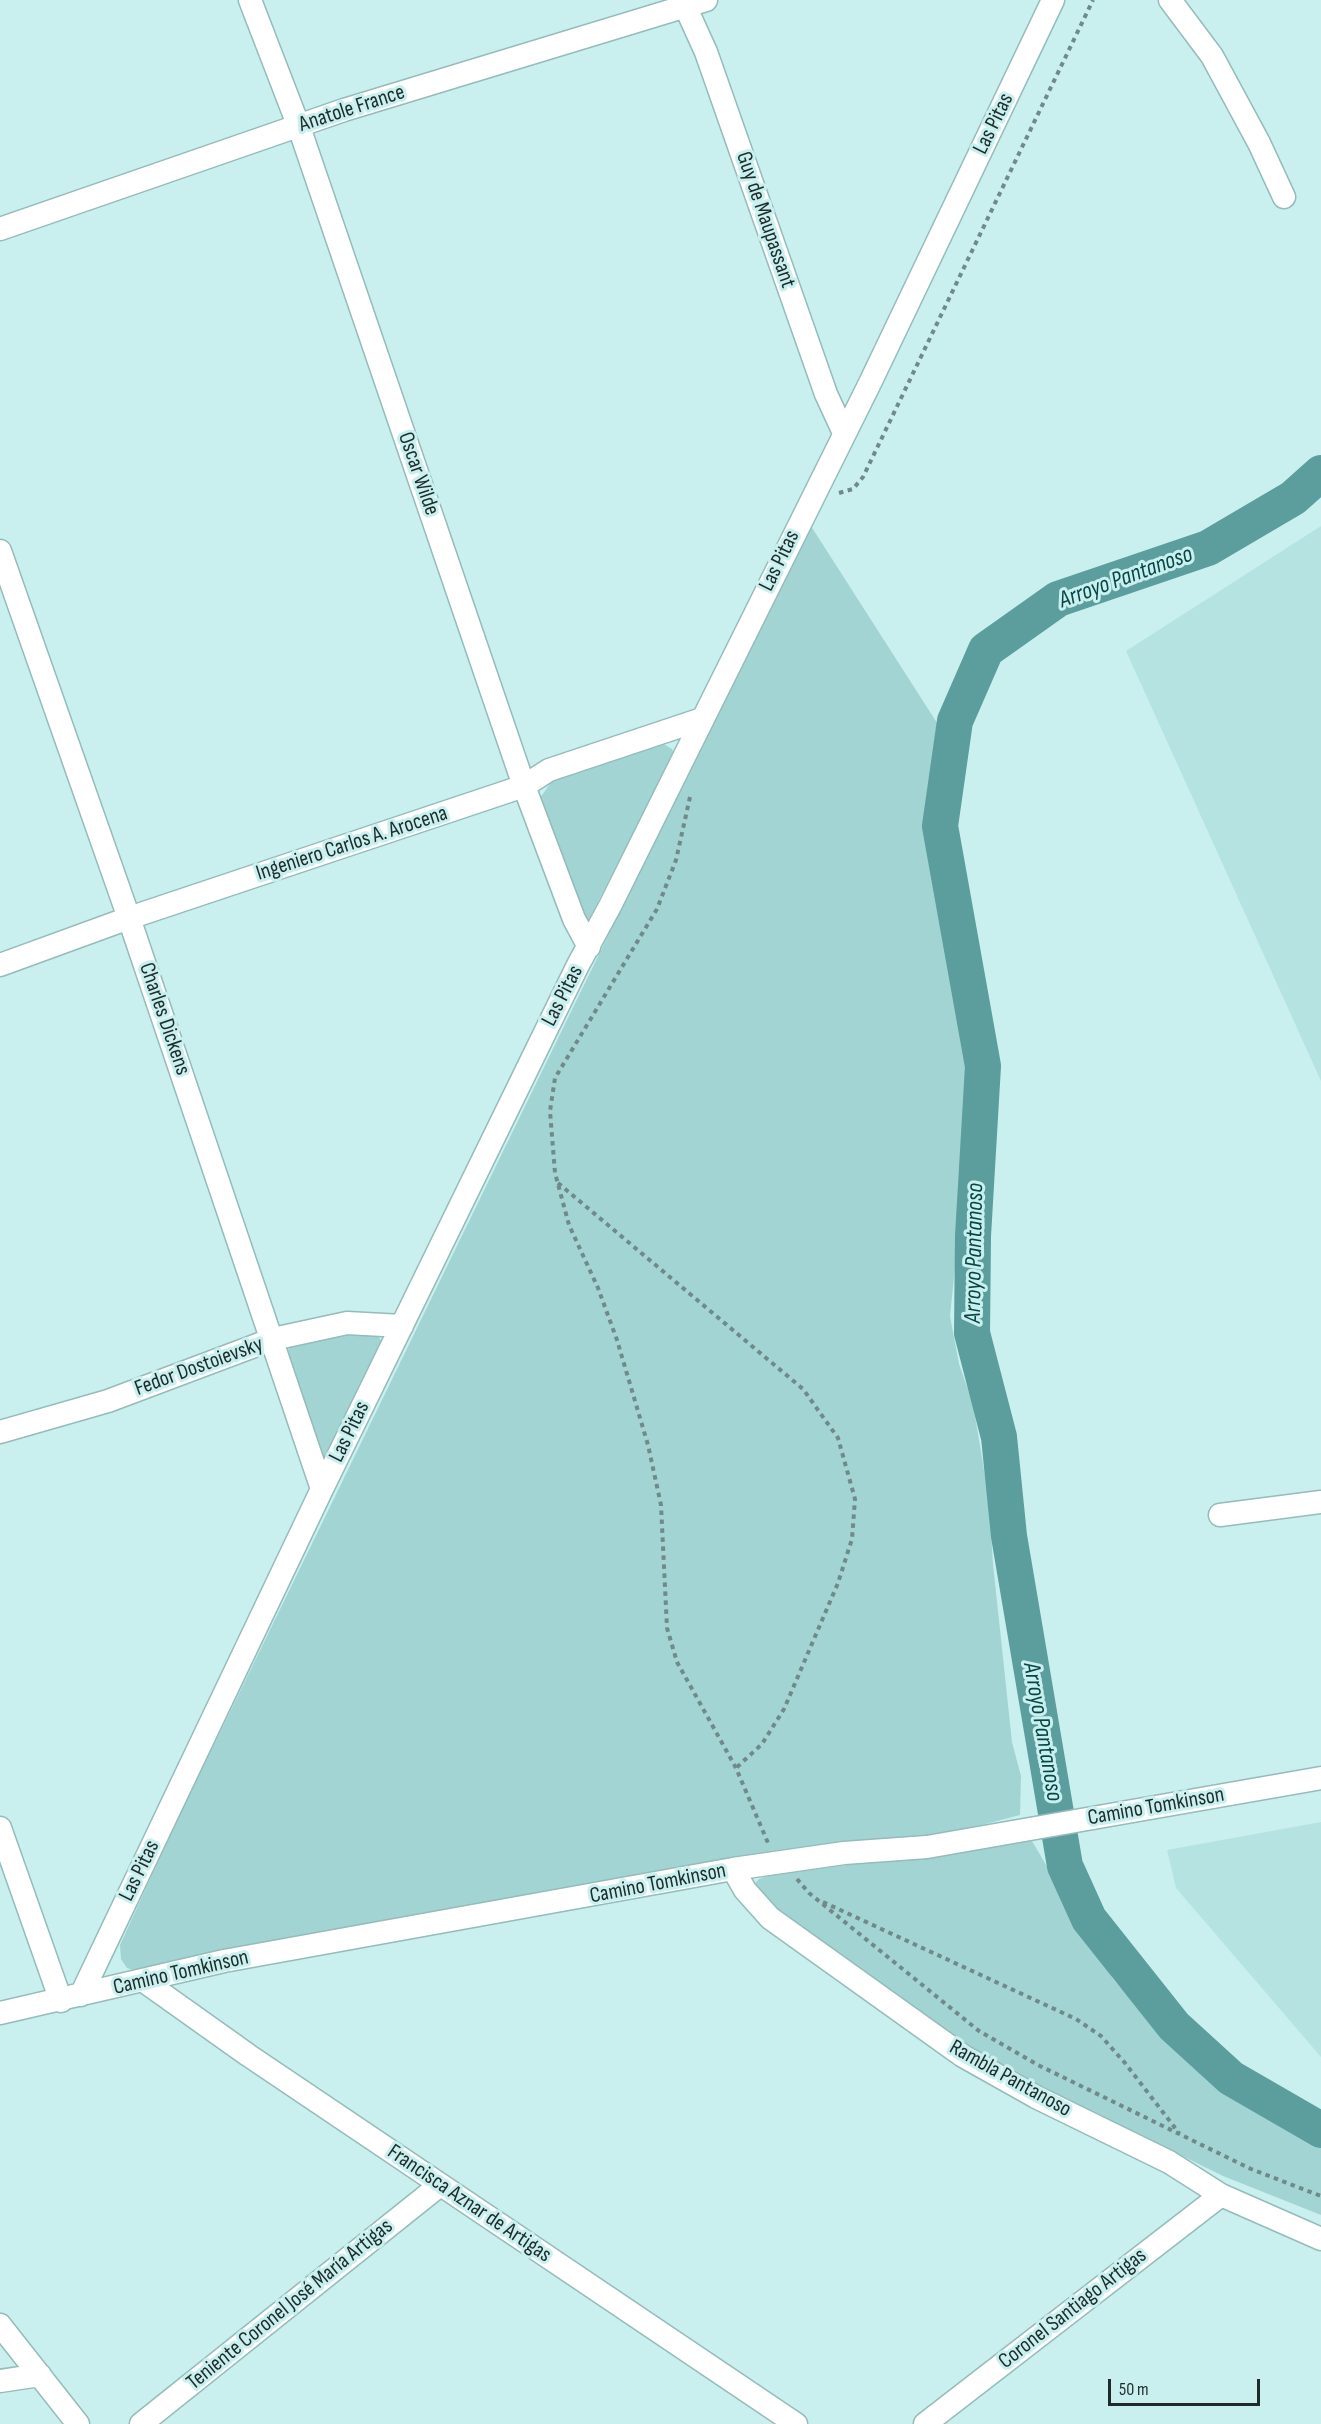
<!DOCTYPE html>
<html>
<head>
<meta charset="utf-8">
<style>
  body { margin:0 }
  #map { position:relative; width:1321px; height:2424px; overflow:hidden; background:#c9f0ef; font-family:"Sofia Sans Condensed",sans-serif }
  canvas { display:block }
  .scale { position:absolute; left:1108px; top:2379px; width:152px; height:27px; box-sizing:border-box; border:3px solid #1d2c2b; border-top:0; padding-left:8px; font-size:18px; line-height:21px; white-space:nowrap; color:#1d2c2b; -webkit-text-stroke:4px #c9f0ef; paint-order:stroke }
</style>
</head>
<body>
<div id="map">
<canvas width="1321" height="2424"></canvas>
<div class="scale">50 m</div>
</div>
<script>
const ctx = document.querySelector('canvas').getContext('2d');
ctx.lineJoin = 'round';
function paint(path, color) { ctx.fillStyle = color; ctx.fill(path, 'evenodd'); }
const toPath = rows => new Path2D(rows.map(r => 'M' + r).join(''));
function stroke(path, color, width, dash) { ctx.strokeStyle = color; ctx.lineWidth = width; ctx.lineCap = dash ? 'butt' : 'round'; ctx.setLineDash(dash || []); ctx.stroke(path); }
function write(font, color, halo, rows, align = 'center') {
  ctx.font = font + ' "Sofia Sans Condensed",sans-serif'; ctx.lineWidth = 6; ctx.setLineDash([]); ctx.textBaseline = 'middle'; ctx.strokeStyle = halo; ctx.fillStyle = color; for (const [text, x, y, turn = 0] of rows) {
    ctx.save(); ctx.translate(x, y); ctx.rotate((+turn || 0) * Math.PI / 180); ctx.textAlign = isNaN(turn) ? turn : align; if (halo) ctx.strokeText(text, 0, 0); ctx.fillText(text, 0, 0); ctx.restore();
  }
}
paint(toPath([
  [1321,526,1321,1081,1126,651],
  [1321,1822,1321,2057,1176,1888,1167,1850]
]), '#b4e3e2');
paint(toPath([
  [809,523,939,726,937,777,938,833,959,925,966,997,968,1075,966,1159,950,1316,959,1364,973,1404,989,1500,993,1564,1012,1742,1021,1776,1020,1815,947,1834,136,1971,127,1968,121,1959,120,1945,174,1827],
  [662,743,672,749,674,754,588,921,584,916,540,798,554,778],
  [358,1331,369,1331,379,1337,383,1344,328,1461,322,1457,286,1353,292,1344],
  [1032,1841,1113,1979,1153,2025,1200,2069,1267,2110,1321,2137,1321,2215,1223,2176,1003,2068,947,2036,755,1893,753,1885,759,1879,771,1875]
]), '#a2d4d3');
stroke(toPath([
  [1321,473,1293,498,1208,548,1058,599,986,650,955,721,940,826,983,1066,973,1236,972,1333,999,1437,1009,1536,1065,1866,1089,1919,1174,2026,1231,2078,1321,2130]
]), '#5c9d9d', 36);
const minor = toPath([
  [250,0,299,127,524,786,574,919,589,947],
  [1170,0,1212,56,1259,143,1284,197],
  [686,8,706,52,826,394,844,433],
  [0,229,344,110,706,0],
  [0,551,129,918,322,1489],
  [0,965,129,918,524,786,549,770,702,719],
  [0,1432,108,1401,273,1339,347,1323,402,1326],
  [1220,1515,1321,1502],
  [0,1828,61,2001],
  [733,1869,745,1890,770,1918,963,2056,1036,2097,1169,2162,1221,2195,1321,2239],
  [144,1981,248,2055,796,2424],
  [81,1995,322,1489,578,965,610,906,870,383,1053,0],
  [0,2013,224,1961,733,1869,844,1853,927,1847,1321,1778],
  [0,2325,78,2424],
  [0,2381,40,2375],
  [141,2424,440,2185],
  [925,2424,1221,2195]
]);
stroke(minor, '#95bbba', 25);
stroke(toPath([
  [839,493,853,489,863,477,1093,0],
  [690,797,676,860,657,909,555,1078,550,1111,555,1173,569,1225,598,1288,617,1340,648,1445,661,1505,667,1628,677,1662,736,1768,768,1843],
  [558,1183,803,1389,838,1438,855,1499,852,1539,838,1583,784,1709,762,1744,736,1768],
  [797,1879,809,1893,979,2031,1038,2065,1251,2169,1321,2196],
  [823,1902,1076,2019,1101,2036,1125,2063,1179,2133]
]), '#708a89', 4, [4.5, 4.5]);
stroke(minor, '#fff', 22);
write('22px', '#1d2c2b', '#c9f0ef', [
  ["Anatole France",352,109,-18],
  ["Las Pitas",994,124,-64],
  ["Guy de Maupassant",765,220,71],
  ["Oscar Wilde",418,474,71],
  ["Las Pitas",780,561,-64],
  ["Ingeniero Carlos A. Arocena",352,844,-18],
  ["Las Pitas",563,996,-63],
  ["Charles Dickens",164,1019,71],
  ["Fedor Dostoievsky",199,1367,-20],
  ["Las Pitas",350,1432,-64],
  ["Camino Tomkinson",1156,1807,-10],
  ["Las Pitas",140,1871,-64],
  ["Camino Tomkinson",658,1884,-11],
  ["Camino Tomkinson",181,1973,-13],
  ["Rambla Pantanoso",1010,2079,29],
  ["Francisca Aznar de Artigas",469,2204,34],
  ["Teniente Coronel José María Artigas",290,2305,-39],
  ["Coronel Santiago Artigas",1073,2309,-38]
]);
write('italic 24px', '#064646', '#c9f0ef', [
  ["Arroyo Pantanoso",1126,578,-20],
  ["Arroyo Pantanoso",975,1253,-89],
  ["Arroyo Pantanoso",1042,1732,80]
]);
</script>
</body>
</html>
